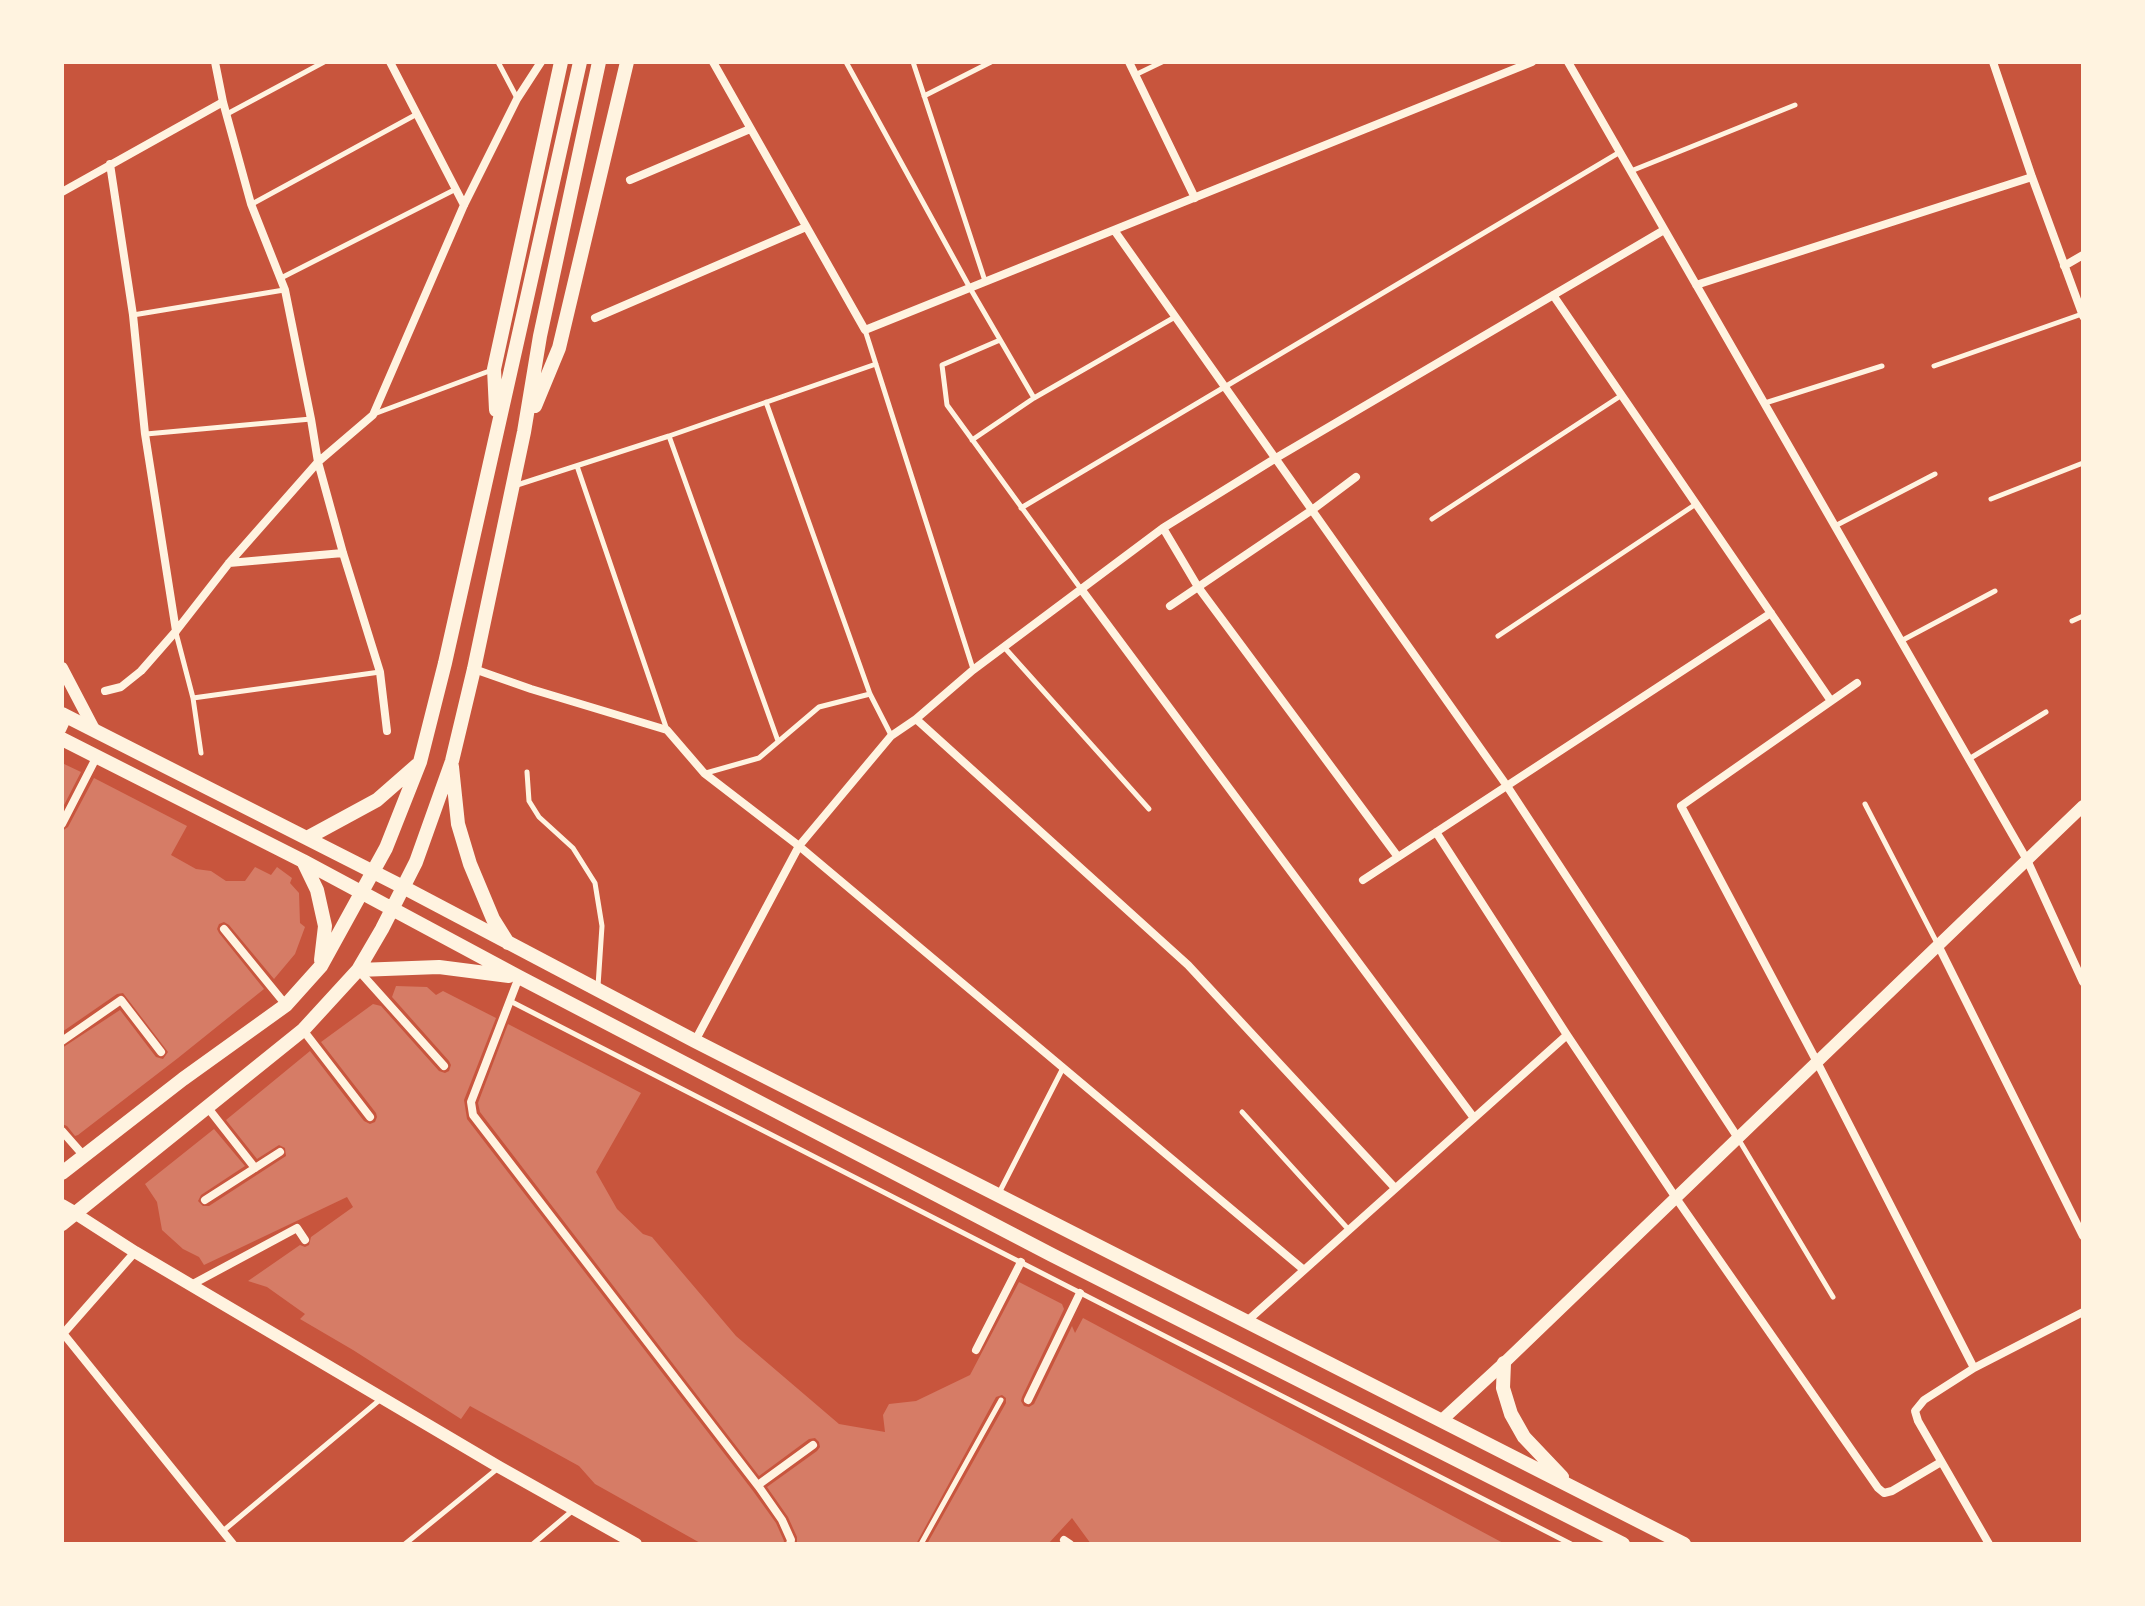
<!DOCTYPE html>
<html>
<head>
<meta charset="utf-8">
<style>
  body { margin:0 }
  #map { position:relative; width:2145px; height:1606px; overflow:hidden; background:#c8553d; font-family:"Libre Baskerville",serif }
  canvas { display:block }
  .frame { position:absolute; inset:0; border:64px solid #fff3e0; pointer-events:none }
</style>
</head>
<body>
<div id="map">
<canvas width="2145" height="1606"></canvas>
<div class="frame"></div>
</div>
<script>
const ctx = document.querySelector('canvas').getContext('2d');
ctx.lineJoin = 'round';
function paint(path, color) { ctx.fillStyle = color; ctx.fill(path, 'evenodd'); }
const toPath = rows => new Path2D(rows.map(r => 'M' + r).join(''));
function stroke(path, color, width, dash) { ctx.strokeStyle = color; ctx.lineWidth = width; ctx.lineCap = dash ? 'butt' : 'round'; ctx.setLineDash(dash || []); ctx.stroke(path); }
paint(toPath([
  [62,763,81,772,62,809],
  [94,778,187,826,171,855,196,869,211,871,226,881,245,881,255,867,271,875,277,867,292,878,290,883,299,893,300,923,305,927,295,954,274,979,229,925,224,922,219,924,217,929,219,933,264,989,178,1058,78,1135,75,1136,67,1126,62,1124,62,1048,120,1010,156,1057,163,1059,168,1052,123,993,117,994,62,1032,62,831,68,827],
  [396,986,427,987,436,995,443,991,496,1018,464,1100,467,1119,753,1491,776,1523,784,1541,783,1544,702,1544,595,1484,579,1466,470,1406,461,1419,353,1350,300,1319,305,1314,267,1287,248,1281,300,1245,305,1247,309,1245,311,1237,353,1207,347,1197,204,1265,199,1257,183,1249,162,1230,157,1202,145,1184,214,1129,245,1166,201,1195,198,1201,203,1206,209,1206,286,1156,285,1148,279,1145,257,1159,226,1120,310,1051,364,1121,370,1124,375,1122,377,1117,376,1113,321,1042,373,1004,381,1006,439,1071,445,1073,449,1071,451,1065,449,1061,392,997],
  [508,1024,641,1093,596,1172,617,1209,643,1234,652,1237,736,1336,839,1424,885,1432,883,1415,889,1404,916,1401,970,1375,1019,1282,1062,1304,1064,1309,1022,1397,1021,1401,1024,1406,1029,1407,1034,1404,1072,1326,1075,1333,1083,1318,1505,1544,1091,1544,1072,1518,1048,1544,927,1544,1006,1403,1006,1398,1002,1395,996,1397,916,1544,797,1544,797,1537,788,1517,767,1487,817,1451,820,1447,819,1442,815,1438,809,1439,759,1476,480,1112,478,1103]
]), '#d67c66');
stroke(toPath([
  [498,62,517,98],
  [846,62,970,288,1034,398],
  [913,62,985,281],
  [1135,75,1162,62],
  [924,96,991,62],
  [227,114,324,62],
  [1631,171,1795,105],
  [252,204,417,114],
  [281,278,456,189],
  [133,315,284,290],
  [865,330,973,669],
  [1000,340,942,365,947,405,1081,589],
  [1934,366,2082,314],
  [766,402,870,694,891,735],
  [1765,403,1882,366],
  [374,414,492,370],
  [146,434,311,419],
  [669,436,778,741],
  [972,440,1034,398,1175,317],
  [577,466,667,730],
  [517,485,669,436,876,364],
  [1991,499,2083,463],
  [1021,508,1620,152],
  [1432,519,1622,395],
  [1835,526,1935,474],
  [2072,621,2083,616],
  [176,633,193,698,201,753],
  [1498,636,1696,504],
  [1901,641,1995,591],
  [1004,647,1149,809],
  [193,698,380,672],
  [1969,759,2046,712],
  [527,772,529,801,539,817,573,848,595,883,602,926,598,986],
  [706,773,759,758,819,707,870,694],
  [1865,804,1938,945],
  [510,1001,1571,1544],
  [1242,1112,1349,1230],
  [1739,1140,1833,1297],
  [999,1193,1063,1068],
  [223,1531,382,1398],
  [405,1544,497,1469],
  [533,1544,572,1511],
  [921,1544,1001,1400]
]), '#fff3e0', 5);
stroke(toPath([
  [215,62,223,102,251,204,285,290,311,419,318,462,343,553,380,672,387,731],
  [390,62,464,205],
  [713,62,865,330,1532,62],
  [1129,62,1195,198],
  [1568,62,2027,860,2083,982],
  [1993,62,2032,177,2083,316],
  [110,164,133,315,145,434,176,631],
  [630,180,750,129],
  [62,192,223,102],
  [1114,230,1507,786,1738,1138],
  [2064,266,2083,255],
  [1696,285,2032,177],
  [1553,295,1831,701],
  [595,318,806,227],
  [1163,528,1198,587,1398,857],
  [229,563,343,553],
  [1081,589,1474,1118],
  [1170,606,1312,510,1356,477],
  [474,669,531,689,667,730,704,773,799,846,1304,1270],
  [1857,683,1681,806,1817,1062,1974,1368],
  [105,691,121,687,141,671,176,631,229,563,318,462,373,415,464,205,517,99,541,62],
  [916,719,1188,965,1395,1188],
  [62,730,68,717],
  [62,824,96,758],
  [1436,832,1567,1035,1676,1198,1878,1488,1884,1493,1892,1491,1941,1462],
  [1363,880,1771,613],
  [224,929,286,1005],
  [1938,945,2083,1236],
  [359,971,444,1066],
  [519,977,471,1102,473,1115,759,1487,782,1520,791,1540,790,1544],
  [303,1030,370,1117],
  [62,1041,121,1000,161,1052],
  [695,1041,799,846,891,736,916,719,973,670,1163,528,1276,458,1664,230],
  [208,1108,255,1168],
  [62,1131,84,1156],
  [205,1200,280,1152],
  [191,1285,297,1228,305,1240],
  [1246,1322,1567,1035],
  [62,1332,233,1544],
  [62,1335,135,1252],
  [976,1350,1021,1262],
  [1028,1400,1080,1293],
  [758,1485,813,1445],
  [1064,1540,1070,1544],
  [1989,1544,1918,1421,1915,1411,1924,1400,1974,1368,2083,1312]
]), '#fff3e0', 8);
stroke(toPath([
  [62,668,95,731],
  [76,1214,135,1252,499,1467,636,1544],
  [1442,1420,1504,1363,2083,806]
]), '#fff3e0', 12);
stroke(toPath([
  [535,406,559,348,627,62],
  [496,410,494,369,561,62],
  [62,714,403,887,695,1041,1684,1544],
  [62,739,303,861,519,977,1052,1255,1623,1544],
  [452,767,458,824,470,864,493,919,508,943],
  [307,838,377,800,417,765],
  [303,861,317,890,325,926,321,960],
  [358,970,439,967,509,976],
  [62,1173,183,1079,286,1005,321,966,386,848,420,762,445,663,580,62],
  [62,1206,76,1214],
  [62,1224,303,1030,358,970,382,929,416,862,452,761,474,669,524,432,540,336,599,62],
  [1504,1363,1503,1388,1511,1414,1524,1437,1562,1477]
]), '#fff3e0', 14);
</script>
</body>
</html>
